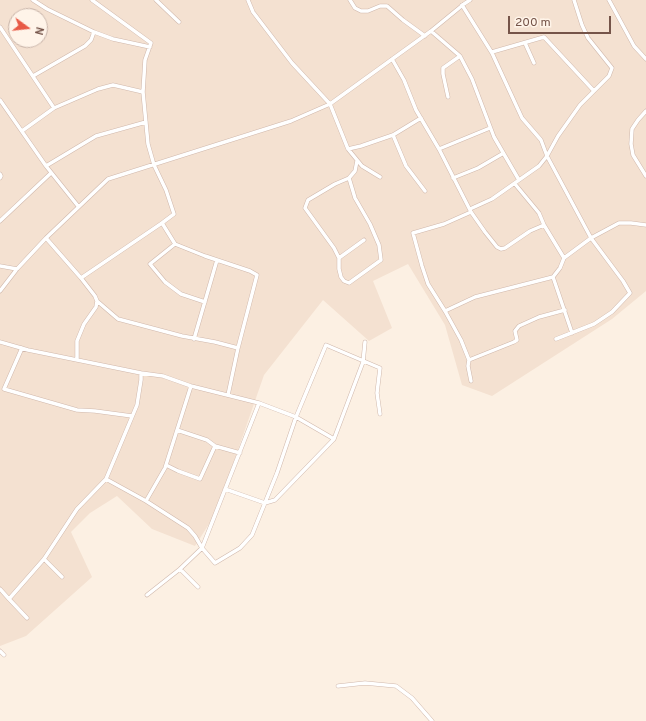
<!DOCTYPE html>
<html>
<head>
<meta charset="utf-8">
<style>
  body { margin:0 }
  #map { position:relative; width:646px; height:721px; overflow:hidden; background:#fcf0e3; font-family:Overpass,sans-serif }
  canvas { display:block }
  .north { position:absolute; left:8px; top:8px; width:40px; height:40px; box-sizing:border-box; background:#fff4e9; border:1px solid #c8b4a9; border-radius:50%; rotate:105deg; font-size:11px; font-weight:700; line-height:16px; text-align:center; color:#755449 }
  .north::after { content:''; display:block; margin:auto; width:14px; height:18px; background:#e85a46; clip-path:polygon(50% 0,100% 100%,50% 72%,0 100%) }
  .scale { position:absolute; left:508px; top:16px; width:103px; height:18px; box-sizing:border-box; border:2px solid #755449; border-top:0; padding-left:5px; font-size:12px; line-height:14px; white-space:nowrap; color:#755449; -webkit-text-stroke:3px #fff4e9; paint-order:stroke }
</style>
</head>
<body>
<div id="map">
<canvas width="646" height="721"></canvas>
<div class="north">N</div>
<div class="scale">200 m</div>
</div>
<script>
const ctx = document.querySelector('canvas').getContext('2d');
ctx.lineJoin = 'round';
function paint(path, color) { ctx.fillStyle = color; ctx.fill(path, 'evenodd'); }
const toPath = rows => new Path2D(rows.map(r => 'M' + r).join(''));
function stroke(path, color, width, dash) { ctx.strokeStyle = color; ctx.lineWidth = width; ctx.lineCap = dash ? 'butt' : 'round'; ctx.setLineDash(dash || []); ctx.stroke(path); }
paint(toPath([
  [0,0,646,0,646,291,612,319,492,396,462,385,445,325,408,264,373,281,392,328,369,341,323,300,264,375,216,513,195,546,152,529,117,496,90,513,71,532,92,577,26,636,0,646],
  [16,16,40,16,40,40,16,40]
]), '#f4e1d1');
const street = toPath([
  [33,0,47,9,94,32,113,39,150,47],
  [92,0,151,43,145,60,143,92,148,144,154,165,166,190,174,214,162,223,175,244,205,256,250,271,257,275,238,348],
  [156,0,179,22],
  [248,0,253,12,292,63,330,104,348,149,362,166,380,177],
  [350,0,355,8,361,11,368,11,380,6,387,6,403,20,425,36],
  [609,0,634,46,646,59],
  [462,5,492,53,522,118,541,140,547,156,591,238,619,223,631,223,646,225],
  [0,27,54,108],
  [431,31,460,56,472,79,494,137,519,180],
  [525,43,534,63],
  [492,52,544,37,594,91],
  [392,59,404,80,416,110,439,149,471,212,485,232,497,247,501,249,505,248,530,231,544,225],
  [33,76,85,46,91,40,94,32],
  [448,97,443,74,443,68,460,56],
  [0,100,46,166,78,206],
  [646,111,638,120,632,129,631,144,633,155,646,176],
  [22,131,54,108,98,89,113,85,143,92],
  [393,135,406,166,425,191],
  [348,149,361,146,393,135,421,118],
  [439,149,490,128],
  [46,166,96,136,146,122],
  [0,174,1,176,0,178],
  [349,178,355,198,370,224,379,245,381,260,349,283,344,281,341,277,339,269,339,258,334,248,305,208,308,200,335,184,349,178],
  [349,178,355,171,357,161],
  [453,178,478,168,502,154],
  [515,184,539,213,544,225,564,258],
  [470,209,492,199,539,166,547,156,558,136,580,105,609,76,612,68,588,38,582,25,574,0],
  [471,212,444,224,413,233,422,266,428,284,445,311,461,340,469,360,514,342,517,340,515,331,519,326,539,317,565,310],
  [0,221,51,173],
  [46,238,81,278,95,296,97,301,96,307,84,324,77,341,77,360],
  [175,244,150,264,165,282,181,294,205,302],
  [339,258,364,240],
  [0,266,17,269],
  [553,277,572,333],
  [81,278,162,223],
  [0,291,17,269,46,238,108,179,291,121,330,104,431,31,464,4,470,0],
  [97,301,118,319,182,336,215,342,238,348,228,395],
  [445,311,475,297,553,277,560,268,564,258,591,238,623,281,630,293,612,312,594,324,556,339],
  [194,339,217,260],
  [0,342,28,350,141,373,141,380,137,405,106,479,77,509,44,559,9,599,0,589],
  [22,348,4,389,77,410,95,411,132,416],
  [469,360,468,366,471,381],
  [141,373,163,376,191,386,259,403,202,548,180,569,147,595],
  [259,403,296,417,334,439],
  [215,446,240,453],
  [166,465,178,471,200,479,215,446,207,440,177,430],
  [106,479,146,501,188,528,195,536,202,548,215,563,240,548,252,535,277,473,296,417,326,345,380,368,377,393,380,414],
  [225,489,265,503,275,500,334,439,363,362,365,342],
  [146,501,165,468,191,386],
  [44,559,62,577],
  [180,569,198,587],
  [9,599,27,618],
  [0,651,4,655],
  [338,686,365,683,396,686,412,698,432,721]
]);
stroke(street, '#d0b8ac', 4.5);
stroke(street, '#fff', 3.5);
</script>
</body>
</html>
